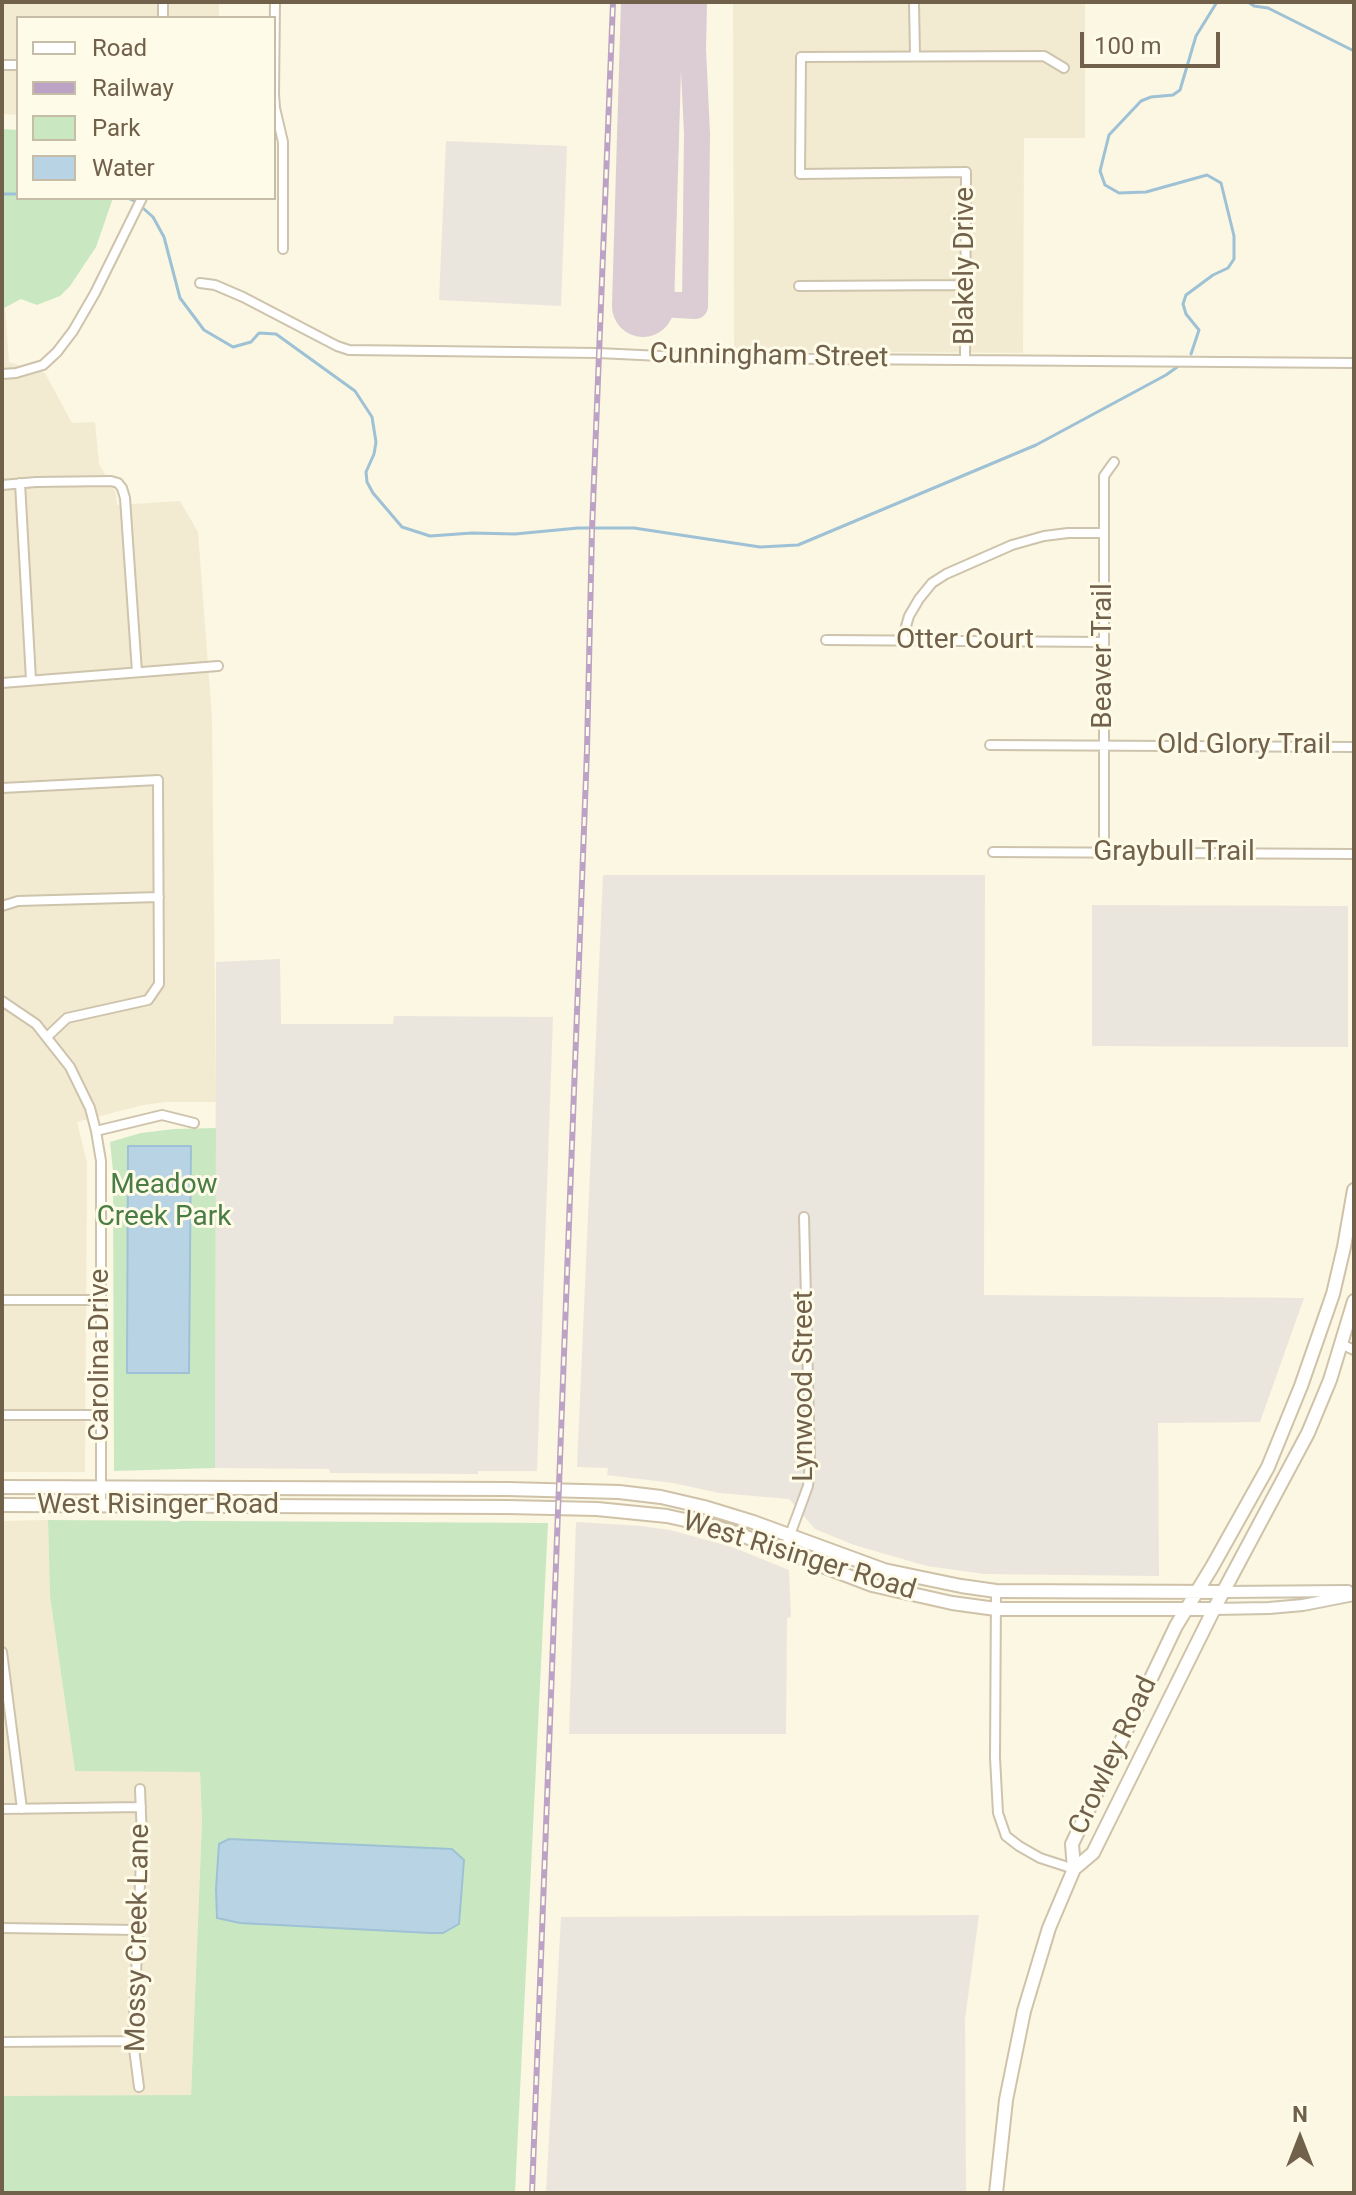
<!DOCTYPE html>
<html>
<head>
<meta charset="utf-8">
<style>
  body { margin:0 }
  #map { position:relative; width:1356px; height:2195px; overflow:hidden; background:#fbf7e2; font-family:Roboto,sans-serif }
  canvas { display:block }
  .frame { position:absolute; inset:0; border:4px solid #72614a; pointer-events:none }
  .legend { position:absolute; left:16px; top:16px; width:260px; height:184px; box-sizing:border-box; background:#fefbe8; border:2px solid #c6bda9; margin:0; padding:10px 14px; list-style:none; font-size:24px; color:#72614a }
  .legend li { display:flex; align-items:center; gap:16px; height:40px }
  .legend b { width:40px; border:2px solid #c6bda9 }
  .north { position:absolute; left:1260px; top:2099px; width:80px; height:80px; -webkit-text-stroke:6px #fefbe8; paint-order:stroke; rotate:0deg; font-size:22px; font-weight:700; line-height:32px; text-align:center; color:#72614a }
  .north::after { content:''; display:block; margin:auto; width:28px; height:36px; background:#72614a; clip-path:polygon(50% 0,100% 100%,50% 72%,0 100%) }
  .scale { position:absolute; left:1080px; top:32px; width:140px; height:36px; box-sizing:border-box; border:4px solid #72614a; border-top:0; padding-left:10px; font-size:24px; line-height:28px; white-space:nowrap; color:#72614a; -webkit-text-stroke:6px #fefbe8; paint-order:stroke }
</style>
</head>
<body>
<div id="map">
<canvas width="1356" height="2195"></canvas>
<div class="frame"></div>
<ul class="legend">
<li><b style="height:10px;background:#fff"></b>Road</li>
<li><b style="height:10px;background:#bca2c4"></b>Railway</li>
<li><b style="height:22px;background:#c9e8c2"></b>Park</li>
<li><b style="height:22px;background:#b8d4e4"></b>Water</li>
</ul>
<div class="north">N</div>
<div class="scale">100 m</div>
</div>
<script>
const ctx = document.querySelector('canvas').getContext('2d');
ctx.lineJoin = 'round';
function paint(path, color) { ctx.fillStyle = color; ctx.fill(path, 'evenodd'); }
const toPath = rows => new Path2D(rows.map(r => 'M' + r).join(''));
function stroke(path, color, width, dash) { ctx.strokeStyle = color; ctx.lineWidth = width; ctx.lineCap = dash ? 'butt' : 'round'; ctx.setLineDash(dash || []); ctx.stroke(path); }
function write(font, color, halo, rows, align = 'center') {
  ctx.font = font + ' Roboto,sans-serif'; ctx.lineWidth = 6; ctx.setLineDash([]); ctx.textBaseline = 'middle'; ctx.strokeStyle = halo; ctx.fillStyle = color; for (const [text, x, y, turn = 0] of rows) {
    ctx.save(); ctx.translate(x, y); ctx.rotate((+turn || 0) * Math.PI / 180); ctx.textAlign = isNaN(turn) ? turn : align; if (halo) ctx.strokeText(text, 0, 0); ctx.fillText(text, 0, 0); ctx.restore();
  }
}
paint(toPath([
  [2,2,219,2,219,18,18,18,18,115,2,114],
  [733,2,1085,2,1085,138,1024,138,1023,353,734,351],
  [5,308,9,362,45,373,72,423,95,422,99,464,116,493,117,505,180,501,198,532,212,718,216,1102,166,1102,143,1105,77,1122,87,1162,85,1472,2,1472,2,309],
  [48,1520,50,1597,75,1771,200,1771,202,1821,191,2096,2,2096,2,1521]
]), '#f3ebd1');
paint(toPath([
  [446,141,567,146,561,306,439,300],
  [603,875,985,875,984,1295,1304,1298,1260,1422,1158,1423,1159,1576,984,1574,927,1566,854,1545,815,1529,789,1499,719,1493,673,1483,607,1475,608,1468,577,1467],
  [1092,905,1348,906,1348,1047,1092,1046],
  [280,959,281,1024,393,1024,394,1016,553,1017,537,1471,478,1471,478,1474,330,1473,329,1469,215,1468,216,962],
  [576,1522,641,1526,670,1530,732,1547,789,1570,791,1617,787,1618,786,1734,569,1734],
  [979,1915,965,2019,966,2193,546,2193,561,1917]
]), '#eae6dd');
paint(toPath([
  [2,129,18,130,18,198,113,198,96,247,70,286,60,296,37,305,21,299,2,309],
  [216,1128,215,1468,114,1471,113,1171,110,1142,141,1133,174,1129],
  [48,1520,548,1523,515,2193,2,2193,2,2096,191,2095,202,1821,200,1772,75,1771,50,1597]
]), '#c9e8c2');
const water = toPath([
  [128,1146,191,1146,189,1373,127,1373,128,1146],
  [229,1839,452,1849,464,1860,459,1924,443,1933,430,1933,240,1923,217,1918,216,1889,219,1844,229,1839]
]);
paint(water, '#b8d4e4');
stroke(water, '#9ec1d5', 2);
stroke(toPath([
  [1248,2,1254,6,1268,8,1354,51],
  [2,194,18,194],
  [128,198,135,201,153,217,164,237,180,298,204,330,233,347,251,342,259,333,276,334,355,391,372,417,376,442,374,454,366,472,367,482,373,493,402,527,430,536,472,533,515,534,578,528,634,528,760,547,798,545,1036,445,1166,375,1180,365],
  [1191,354,1199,330,1186,314,1183,304,1186,295,1213,275,1228,268,1234,259,1234,236,1221,183,1207,175,1146,192,1119,193,1105,185,1100,171,1109,135,1141,101,1151,97,1173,95,1180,90,1196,36,1217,2]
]), '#9ec1d5', 3);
stroke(toPath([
  [643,303,695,306,697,134,693,49,694,2]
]), '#dcccd3', 26);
stroke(toPath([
  [643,306,652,2]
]), '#dcccd3', 62);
const minor = toPath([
  [275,2,274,94,275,108,283,142,283,249],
  [914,2,915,56],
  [163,18,163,2],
  [2,65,18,65],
  [200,283,215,285,243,297,337,346,349,350,598,353,703,358,1354,363],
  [799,286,965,285],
  [965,360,966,172,800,174,801,57,1044,56,1064,68],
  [2,374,16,373,43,365,57,352,73,331,95,293,142,198],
  [20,483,31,680],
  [2,485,36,482,111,481,118,483,122,488,125,498,137,672],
  [826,640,1104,642],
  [902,640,909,616,919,599,932,583,946,574,1012,545,1044,536,1068,533,1104,533],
  [2,683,218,666],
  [990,745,1354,747],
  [2,788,158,780,159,984,148,1000,67,1018,47,1037],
  [993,852,1354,854],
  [1104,853,1104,476,1114,462],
  [2,906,18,901,159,897],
  [2,1001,36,1024,70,1067,90,1108,96,1131,101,1161,101,1505],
  [96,1131,162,1115,194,1123],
  [2,1300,102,1300],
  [1341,1344,1354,1350],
  [2,1415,100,1415],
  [784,1551,808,1486,810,1462,804,1217],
  [996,1591,995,1758,998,1813,1006,1836,1019,1846,1040,1858,1074,1869],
  [2,1652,22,1809],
  [2,1809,141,1807],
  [2,1928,138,1930],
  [2,2042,133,2041],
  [139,2087,133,2041,142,1838,140,1789]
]);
const tertiary = toPath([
  [1224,1592,1348,1591],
  [1214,1609,1269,1608,1303,1605,1354,1595]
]);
const secondary = toPath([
  [2,1487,508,1489,619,1492,661,1497,704,1507,753,1522,884,1570,961,1586,996,1591,1224,1592],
  [2,1505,507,1507,597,1509,667,1516,712,1526,741,1535,872,1585,952,1603,996,1609,1214,1609],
  [1074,1869,1093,1853,1214,1609,1308,1433,1330,1380,1354,1301],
  [996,2193,1006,2100,1024,2011,1049,1928,1074,1869,1072,1844,1176,1626,1212,1567,1268,1467,1301,1386,1333,1294,1344,1247,1354,1190]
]);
stroke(minor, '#cec3ac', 12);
stroke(tertiary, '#cec3ac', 14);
stroke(secondary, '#cfc2a8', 16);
stroke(minor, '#fff', 8);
stroke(tertiary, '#fff', 10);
stroke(secondary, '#fff', 12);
const rail = toPath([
  [532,2193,587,750,592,530,613,2]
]);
stroke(rail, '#bca2c4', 6);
stroke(rail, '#fefbe8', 3, [9]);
write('28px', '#72614a', '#fefbe8', [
  ["Blakely Drive",966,266,-90],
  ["Cunningham Street",769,357,1],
  ["Otter Court",965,641],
  ["Beaver Trail",1104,656,-90],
  ["Old Glory Trail",1244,746],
  ["Graybull Trail",1174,853],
  ["Carolina Drive",101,1355,-90],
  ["Lynwood Street",805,1386,-90],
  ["West Risinger Road",158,1506],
  ["West Risinger Road",799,1557,17],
  ["Crowley Road",1114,1756,-65],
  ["Mossy Creek Lane",139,1938,-89]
]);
write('28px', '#497d45', '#fefbe8', [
  ["Meadow",164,1186],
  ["Creek Park",164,1218]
]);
</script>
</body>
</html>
